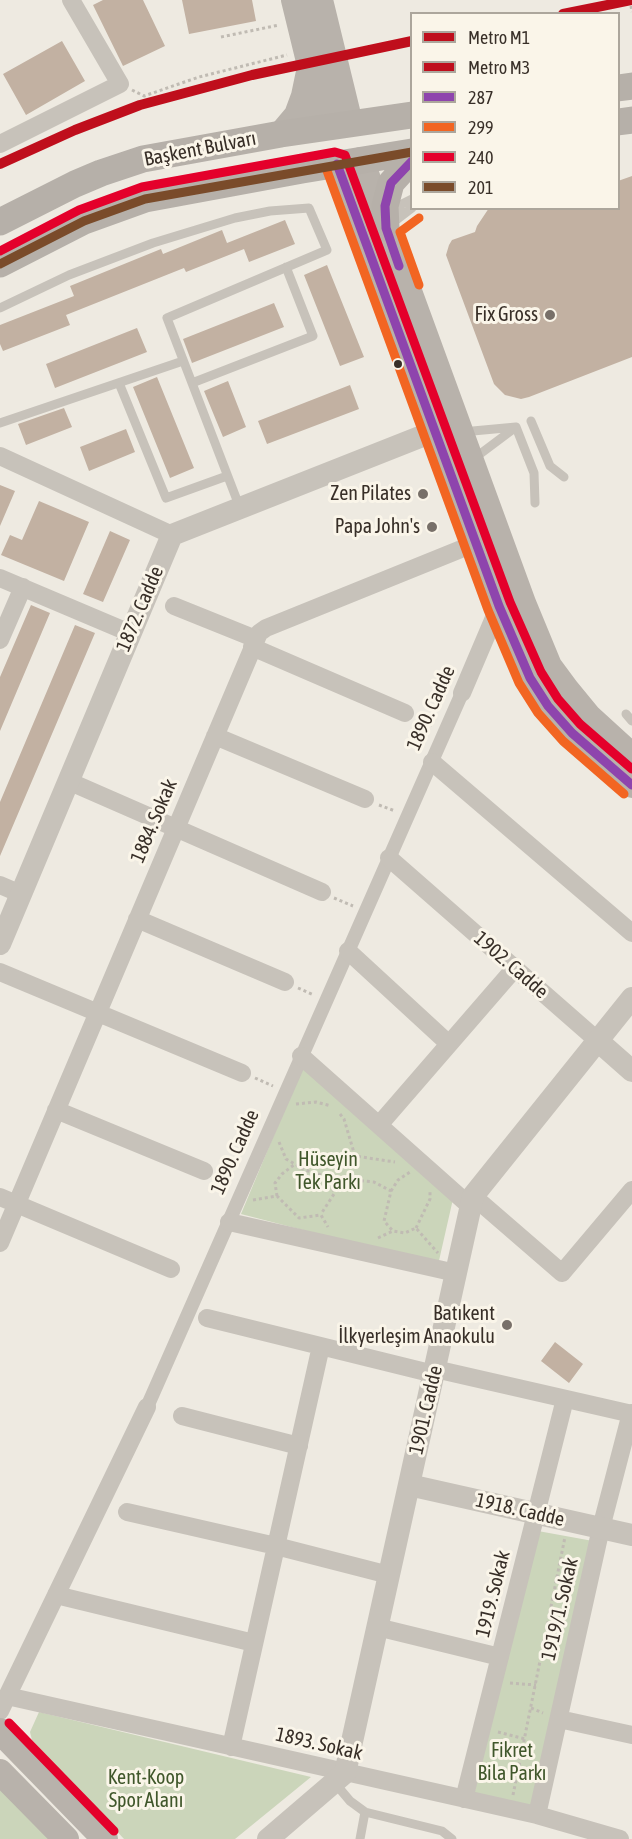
<!DOCTYPE html>
<html>
<head>
<meta charset="utf-8">
<style>
  body { margin:0 }
  #map { position:relative; width:632px; height:1839px; overflow:hidden; background:#eeeae1; font-family:"Asap Condensed",sans-serif }
  canvas { display:block }
  .legend { position:absolute; left:410px; top:12px; width:210px; height:198px; box-sizing:border-box; background:#faf5e9; border:2px solid #aca69c; margin:0; padding:8px 10px; list-style:none; font-size:18px; color:#382f28 }
  .legend li { display:flex; align-items:center; gap:12px; height:30px }
  .legend b { width:30px; border:2px solid #aca69c }
</style>
</head>
<body>
<div id="map">
<canvas width="632" height="1839"></canvas>
<ul class="legend">
<li><b style="height:8px;background:#bf0e1c"></b>Metro M1</li>
<li><b style="height:8px;background:#bf0e1c"></b>Metro M3</li>
<li><b style="height:8px;background:#8e44ad"></b>287</li>
<li><b style="height:8px;background:#f26522"></b>299</li>
<li><b style="height:8px;background:#e4002b"></b>240</li>
<li><b style="height:8px;background:#7a4b2a"></b>201</li>
</ul>
</div>
<script>
const ctx = document.querySelector('canvas').getContext('2d');
ctx.lineJoin = 'round';
function paint(path, color) { ctx.fillStyle = color; ctx.fill(path, 'evenodd'); }
const toPath = rows => new Path2D(rows.map(r => 'M' + r).join(''));
function stroke(path, color, width, dash) { ctx.strokeStyle = color; ctx.lineWidth = width; ctx.lineCap = dash ? 'butt' : 'round'; ctx.setLineDash(dash || []); ctx.stroke(path); }
function write(font, color, halo, rows, align = 'center') {
  ctx.font = font + ' "Asap Condensed",sans-serif'; ctx.lineWidth = 6; ctx.setLineDash([]); ctx.textBaseline = 'middle'; ctx.strokeStyle = halo; ctx.fillStyle = color; for (const [text, x, y, turn = 0] of rows) {
    ctx.save(); ctx.translate(x, y); ctx.rotate((+turn || 0) * Math.PI / 180); ctx.textAlign = isNaN(turn) ? turn : align; if (halo) ctx.strokeText(text, 0, 0); ctx.fillText(text, 0, 0); ctx.restore();
  }
}
paint(toPath([
  [304,1063,453,1199,438,1265,241,1214],
  [538,1531,593,1541,535,1810,474,1794],
  [39,1712,311,1777,235,1839,124,1839,32,1740,30,1732],
  [0,1780,56,1839,0,1839]
]), '#cbd5ba');
paint(toPath([
  [103,0,143,0,165,46,123,66,93,5],
  [182,0,252,0,256,21,189,34],
  [62,41,85,81,26,115,3,74],
  [632,176,632,357,529,397,521,399,505,395,494,384,453,274,446,255,449,245,452,240,475,232,477,226,489,208,618,208,618,181],
  [285,220,295,244,249,262,244,249,186,272,184,268,66,315,70,325,3,351,0,344,0,325,74,296,70,286,161,249,163,254,222,230,227,243],
  [327,265,364,357,340,366,304,275],
  [274,303,284,327,192,363,183,339],
  [137,328,147,352,55,388,46,364],
  [157,377,194,468,170,478,133,387],
  [228,381,246,427,223,437,204,391],
  [350,385,359,409,267,444,258,421],
  [64,408,72,427,26,445,18,424],
  [126,429,135,452,89,471,80,447],
  [0,485,15,491,0,526],
  [39,501,89,522,64,581,1,555,10,535,22,540],
  [110,531,130,540,103,602,83,594],
  [31,605,50,613,0,731,0,677],
  [75,625,95,633,0,856,0,802],
  [555,1342,583,1364,569,1383,541,1361]
]), '#c2b1a2');
stroke(toPath([
  [630,0,632,12],
  [221,37,279,25],
  [352,54,412,41],
  [132,90,144,96,199,77,287,55],
  [419,720,432,725],
  [379,805,395,811],
  [334,898,353,906],
  [298,988,314,995],
  [255,1078,273,1086],
  [296,1104,316,1102,331,1106],
  [340,1114,344,1119,355,1156,395,1162],
  [279,1142,286,1159,305,1170,331,1178,334,1194,321,1214],
  [218,1176,231,1182],
  [331,1178,374,1182,391,1191,384,1221,392,1230],
  [391,1191,398,1180,410,1172],
  [277,1196,275,1183,282,1174,295,1164],
  [253,1200,277,1196,299,1218,321,1215,328,1227],
  [416,1228,430,1199,430,1191],
  [378,1238,393,1231,405,1233,416,1228,438,1253],
  [510,1683,536,1685],
  [531,1708,543,1713],
  [498,1732,525,1739],
  [513,1795,565,1537]
]), '#c0bbb3', 3, [3, 3]);
stroke(toPath([
  [392,218,402,204,412,199],
  [395,221,412,208],
  [0,308,69,275,153,243,235,218,270,211,309,208,327,250,167,318,240,508],
  [119,383,166,498,227,476],
  [192,383,313,336,286,267],
  [531,421,550,466,564,477],
  [0,423,183,361],
  [516,427,534,473,535,503],
  [462,432,516,427],
  [472,460,516,427],
  [626,714,632,721],
  [334,1782,350,1801,365,1812,442,1831,452,1839],
  [360,1839,365,1812]
]), '#c7c2ba', 9);
stroke(toPath([
  [147,1407,462,693]
]), '#c7c2ba', 14);
stroke(toPath([
  [0,144,120,84,71,0],
  [0,456,172,535],
  [0,578,130,633],
  [174,606,256,639],
  [0,640,23,587],
  [252,647,405,713],
  [462,693,499,606],
  [215,736,365,799],
  [432,762,632,933],
  [68,781,322,892],
  [389,858,598,1041],
  [0,885,21,894],
  [137,919,285,982],
  [348,951,449,1044],
  [0,972,242,1073],
  [301,1056,471,1207],
  [56,1110,204,1171],
  [379,1125,515,968],
  [473,1196,562,1273,632,1190],
  [0,1197,171,1269],
  [229,1222,456,1273],
  [0,1243,259,633,266,628,476,543],
  [207,1318,434,1374],
  [435,1369,632,1414],
  [182,1416,299,1446],
  [127,1512,276,1546,389,1575],
  [56,1595,254,1643],
  [377,1627,500,1657],
  [7,1696,537,1815,620,1839],
  [0,1711,147,1407],
  [559,1719,632,1735],
  [231,1747,321,1346],
  [464,1799,565,1399],
  [537,1815,601,1528,631,1413]
]), '#c7c2ba', 18);
stroke(toPath([
  [0,944,172,535,435,431],
  [598,1041,632,1071],
  [409,1485,632,1535],
  [268,1839,345,1773,473,1196,632,998]
]), '#c7c2ba', 22);
stroke(toPath([
  [294,0,325,127],
  [320,0,350,123],
  [281,134,297,115,304,96,309,72],
  [361,160,523,603,549,666,566,689,589,717,632,756],
  [337,164,499,606,530,678,548,706,572,733,632,785],
  [0,1731,105,1839],
  [0,1772,66,1839]
]), '#b8b2ab', 26);
stroke(toPath([
  [618,88,632,86],
  [618,122,632,120],
  [0,222,75,184,101,173,143,159,281,134,412,115],
  [386,228,385,206,391,183,412,160],
  [0,264,84,221,145,199,302,170,412,152]
]), '#b6b0a9', 27);
stroke(toPath([
  [337,164,499,606,530,678,548,706,572,733,632,785],
  [399,266,386,228,385,206,391,183,412,161]
]), '#8e44ad', 9);
stroke(toPath([
  [326,168,488,610,519,683,538,713,563,741,624,794],
  [419,285,400,232,419,218]
]), '#f26522', 9);
stroke(toPath([
  [0,251,79,210,142,187,335,152,345,155,510,602,541,672,558,699,580,724,632,769],
  [9,1723,114,1831]
]), '#e4002b', 9);
stroke(toPath([
  [0,264,84,221,145,199,412,152]
]), '#7a4b2a', 9);
stroke(toPath([
  [0,164,75,130,140,105,252,75,412,41]
]), '#bf0e1c', 10);
stroke(toPath([
  [563,14,632,0]
]), '#bf0e1c', 10);
for (const [x, y, r, color] of [
  [550,315,6,"#787069"],
  [398,364,5,"#382f28"],
  [423,494,6,"#787069"],
  [432,527,6,"#787069"],
  [507,1325,6,"#787069"]
]) { const dot = new Path2D(); dot.arc(x, y, r, 0, 2 * Math.PI); ctx.fillStyle = color; ctx.fill(dot); stroke(dot, '#faf5e9', 2); }
write('20px', '#382f28', '#faf5e9', [
  ["Başkent Bulvarı",200,149,-11],
  ["1872. Cadde",140,609,-67],
  ["1890. Cadde",431,708,-66],
  ["1884. Sokak",154,821,-67],
  ["1902. Cadde",511,965,41],
  ["1890. Cadde",235,1152,-66],
  ["1901. Cadde",426,1410,-77],
  ["1918. Cadde",520,1510,13],
  ["1919. Sokak",493,1594,-76],
  ["1919/1. Sokak",560,1609,-77],
  ["1893. Sokak",319,1744,13]
]);
write('20px', '#382f28', '#faf5e9', [
  ["Fix Gross",538,315],
  ["Zen Pilates",411,494],
  ["Papa John's",420,527],
  ["Batıkent",495,1314],
  ["İlkyerleşim Anaokulu",495,1337]
], 'right');
write('20px', '#40572b', '#faf5e9', [
  ["Hüseyin",328,1160],
  ["Tek Parkı",328,1183],
  ["Fikret",512,1751],
  ["Bila Parkı",512,1774],
  ["Kent-Koop",146,1778],
  ["Spor Alanı",146,1801]
]);
</script>
</body>
</html>
